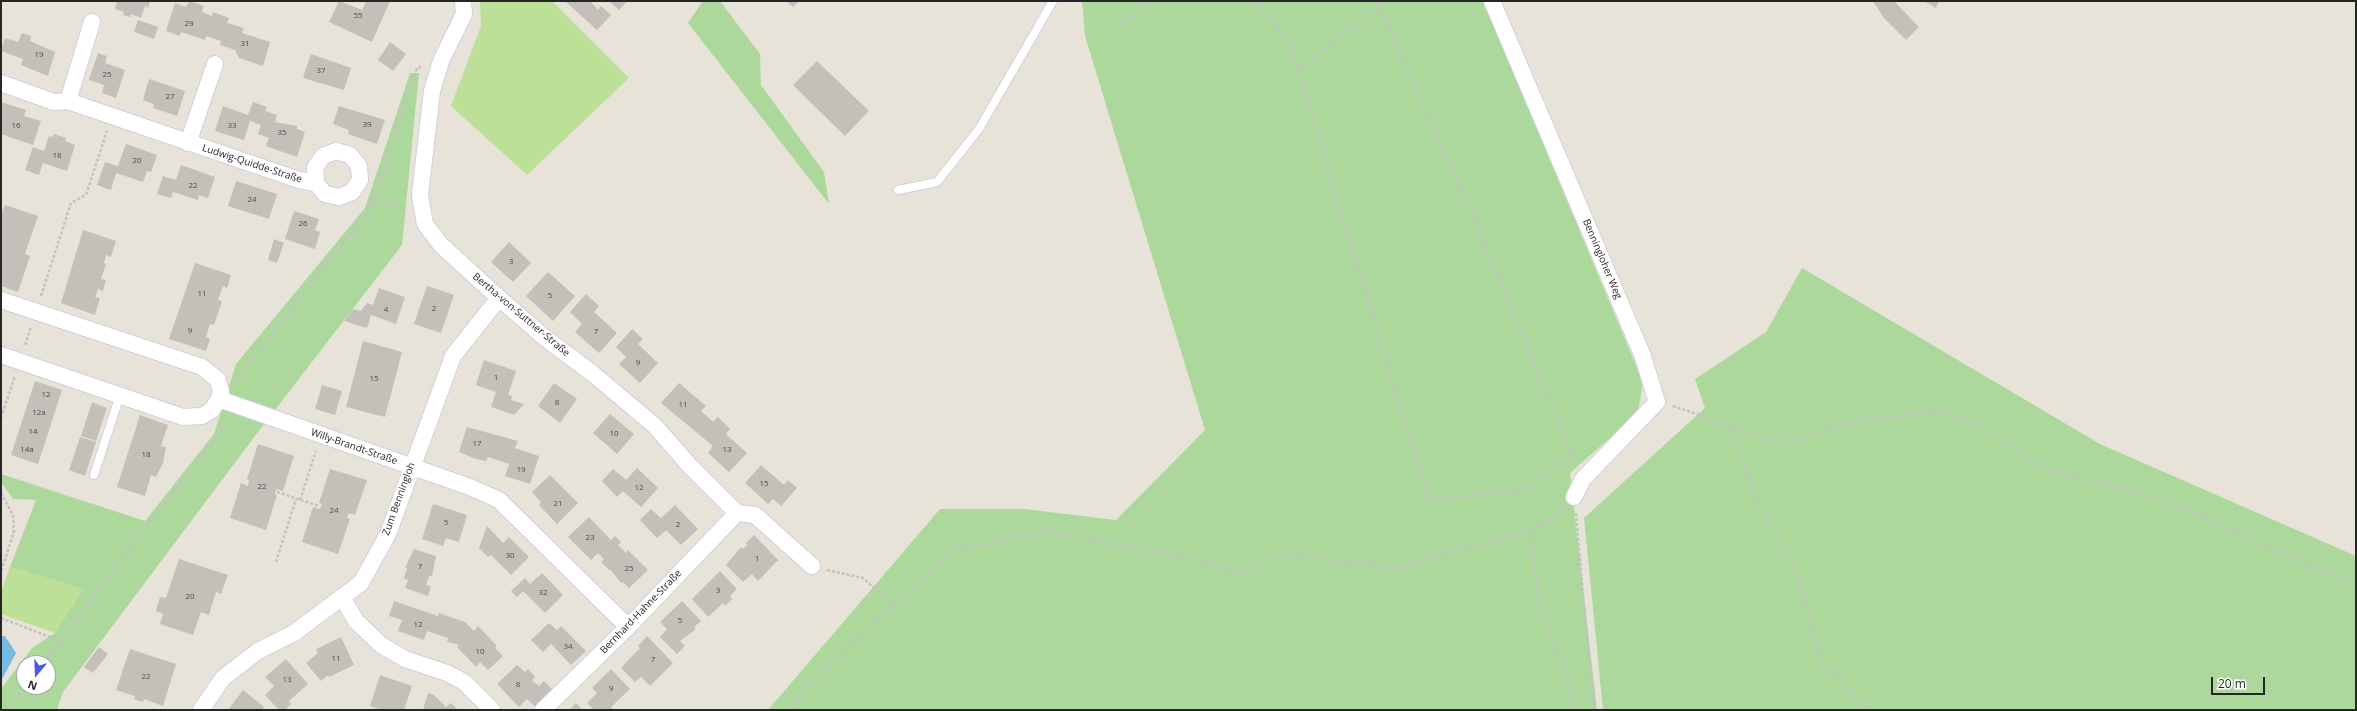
<!DOCTYPE html>
<html>
<head>
<meta charset="utf-8">
<style>
  body { margin:0 }
  #map { position:relative; width:2357px; height:711px; overflow:hidden; background:#e8e3d9; font-family:"Open Sans",sans-serif }
  canvas { display:block }
  .frame { position:absolute; inset:0; border:2px solid #262626; pointer-events:none }
  .north { position:absolute; left:16px; top:655px; width:40px; height:40px; box-sizing:border-box; background:#fff; border:1px solid #a8a8a8; border-radius:50%; rotate:199deg; font-size:11px; font-weight:700; line-height:16px; text-align:center; color:#262626 }
  .north::after { content:''; display:block; margin:auto; width:14px; height:18px; background:#485be6; clip-path:polygon(50% 0,100% 100%,50% 72%,0 100%) }
  .scale { position:absolute; left:2211px; top:677px; width:54px; height:18px; box-sizing:border-box; border:2px solid #262626; border-top:0; padding-left:5px; font-size:12px; line-height:14px; white-space:nowrap; color:#262626; -webkit-text-stroke:3px #fff; paint-order:stroke }
</style>
</head>
<body>
<div id="map">
<canvas width="2357" height="711"></canvas>
<div class="frame"></div>
<div class="north">N</div>
<div class="scale">20 m</div>
</div>
<script>
const ctx = document.querySelector('canvas').getContext('2d');
ctx.lineJoin = 'round';
function paint(path, color) { ctx.fillStyle = color; ctx.fill(path, 'evenodd'); }
const toPath = rows => new Path2D(rows.map(r => 'M' + r).join(''));
function stroke(path, color, width, dash) { ctx.strokeStyle = color; ctx.lineWidth = width; ctx.lineCap = dash ? 'butt' : 'round'; ctx.setLineDash(dash || []); ctx.stroke(path); }
function write(font, color, halo, rows, align = 'center') {
  ctx.font = font + ' "Open Sans",sans-serif'; ctx.lineWidth = 3.5; ctx.setLineDash([]); ctx.textBaseline = 'middle'; ctx.strokeStyle = halo; ctx.fillStyle = color; for (const [text, x, y, turn = 0] of rows) {
    ctx.save(); ctx.translate(x, y); ctx.rotate((+turn || 0) * Math.PI / 180); ctx.textAlign = isNaN(turn) ? turn : align; if (halo) ctx.strokeText(text, 0, 0); ctx.fillText(text, 0, 0); ctx.restore();
  }
}
paint(toPath([
  [703,1,720,1,760,54,761,85,824,172,829,204,688,23],
  [1082,1,1483,1,1643,382,1638,413,1570,473,1597,710,768,710,940,509,1024,509,1116,520,1205,430,1085,36],
  [410,73,419,73,402,245,258,432,63,692,57,710,1,710,1,689,32,648,55,633,83,589,10,567,36,500,13,499,1,482,1,474,145,521,214,434,236,364,365,208],
  [24,663,48,663,48,687,24,687],
  [1802,268,2100,444,2356,556,2356,710,1603,710,1584,518,1705,408,1695,379,1766,332]
]), '#acd99b');
paint(toPath([
  [480,1,552,1,629,78,527,175,451,106,481,26],
  [10,567,84,589,55,633,1,614,1,592]
]), '#bce097');
paint(toPath([
  [1,636,5,636,16,653,1,681]
]), '#76bce0');
paint(toPath([
  [117,1,150,1,148,8,145,6,141,18,131,14,130,17,123,15,124,12,115,9],
  [189,1,204,6,202,12,212,16,213,12,229,18,227,23,244,28,242,33,270,42,263,66,239,58,235,50,220,45,221,41,206,36,205,40,181,32,180,36,166,31,175,3,186,7],
  [339,1,362,10,366,1,390,1,372,42,329,22],
  [565,1,590,1,598,10,601,6,611,15,597,30],
  [609,1,627,1,619,10],
  [786,1,799,1,793,7],
  [1873,1,1894,1,1919,27,1906,40,1884,18],
  [1924,1,1939,1,1936,8],
  [138,20,158,27,154,39,134,32],
  [22,33,31,36,30,41,55,52,48,76,21,65,23,59,1,51,5,38,18,42],
  [390,42,406,54,393,71,378,60],
  [98,53,107,56,105,63,125,70,116,98,102,93,104,85,89,80],
  [311,54,351,68,344,90,303,78],
  [817,61,869,111,845,136,793,85],
  [149,79,185,91,177,116,153,108,154,104,143,100],
  [1,102,26,110,24,116,41,121,33,145,1,134],
  [253,102,267,107,265,111,277,115,275,122,297,126,297,129,305,132,297,157,266,146,269,138,258,134,261,125,250,121,244,140,215,131,223,106,248,115],
  [339,106,385,120,377,144,348,134,349,130,333,124],
  [54,134,66,138,65,141,75,145,67,171,43,163,39,175,25,170,33,147,44,151,49,136,53,137],
  [126,144,157,155,151,172,147,171,143,182,116,173,111,190,97,185,105,162,118,166],
  [181,165,215,177,208,198,199,195,198,200,173,192,171,198,157,194,163,176,176,180],
  [236,181,277,194,269,219,228,206],
  [5,205,38,216,25,254,30,256,18,292,1,286,1,215],
  [294,211,319,219,315,230,320,232,315,249,285,239],
  [83,230,116,241,111,257,106,255,104,263,106,264,101,279,106,280,103,291,98,289,95,297,100,298,95,315,61,303],
  [274,239,284,243,277,263,268,260],
  [509,242,531,263,513,282,491,262],
  [195,263,231,275,227,288,223,286,218,300,222,301,214,325,210,324,206,337,210,339,206,351,169,339],
  [548,272,575,296,553,321,526,296],
  [427,286,454,295,441,333,414,324],
  [379,288,405,297,396,324,371,315,367,328,344,321,353,309,361,311,367,303,373,305],
  [586,294,599,306,594,312,617,333,599,353,575,332,582,324,570,312],
  [632,329,643,339,638,344,658,363,640,383,619,364,626,357,616,347],
  [363,341,402,352,385,417,346,407],
  [484,360,516,371,508,395,512,396,511,400,524,404,514,415,491,407,496,392,476,385],
  [35,381,62,390,38,464,11,455],
  [554,383,577,399,560,423,538,406],
  [679,383,706,406,701,411,713,422,718,417,730,429,726,434,747,453,729,472,708,453,713,446,661,403],
  [322,385,342,391,335,415,315,409],
  [92,402,107,408,96,441,81,436],
  [610,414,634,434,617,454,593,433],
  [140,415,168,425,161,446,166,447,163,463,156,477,151,475,145,496,117,487],
  [467,427,518,441,515,448,539,456,530,484,505,476,509,464,488,457,486,461,476,459,459,452],
  [80,437,96,442,85,476,69,470],
  [258,444,294,456,283,491,276,489,275,494,277,495,266,530,230,518,241,483,248,486,249,480,247,479],
  [761,465,784,485,788,480,797,488,781,506,773,499,768,504,745,483],
  [637,468,658,488,641,507,623,491,617,497,602,481,613,469,626,480],
  [330,469,367,480,355,515,349,513,347,518,350,519,338,554,302,542,313,507,320,509,322,504,319,503],
  [550,475,578,503,557,524,539,505,541,502,532,492],
  [433,504,467,515,459,542,446,538,443,546,422,539],
  [675,505,698,529,681,545,666,530,657,538,640,520,651,509,661,518],
  [589,517,611,540,615,536,621,542,618,545,626,553,628,550,648,570,629,588,623,582,621,583,610,569,609,570,601,562,604,559,598,553,591,560,568,537],
  [487,526,503,543,509,537,529,557,511,575,491,555,488,557,479,548],
  [754,535,779,561,777,561,758,581,752,574,743,582,726,565,741,547,743,549,747,545,746,543],
  [414,549,436,556,432,576,429,576,426,585,431,586,428,596,405,588,408,580,404,578,407,568,405,568],
  [179,559,228,575,221,594,216,592,209,615,201,612,193,635,160,624,163,614,156,611,160,597,166,598],
  [720,571,737,589,730,596,732,599,725,606,723,603,708,617,692,599],
  [542,573,563,595,545,613,523,591,517,597,511,591,525,578,530,584],
  [394,601,438,616,439,613,465,622,474,631,478,626,497,646,495,648,503,656,488,670,480,662,476,667,457,647,459,645,447,642,448,638,427,631,424,640,398,631,402,620,389,616],
  [682,601,701,621,694,627,696,629,680,641,685,646,677,654,660,637,667,629,660,622],
  [549,623,557,630,561,626,586,651,571,665,551,644,543,652,531,640],
  [647,636,673,663,650,686,641,677,635,682,621,668,640,648,638,646],
  [341,637,354,665,329,677,328,675,321,681,306,663,318,653,316,649],
  [99,647,108,654,93,673,84,667],
  [130,649,176,664,163,706,144,699,143,702,134,699,135,696,116,690],
  [286,659,308,684,289,701,291,704,285,710,279,710,265,695,274,686,265,677],
  [517,665,525,672,528,669,535,677,532,680,539,686,544,681,553,690,536,707,527,699,519,707,497,684],
  [611,669,630,689,611,707,614,710,594,710,587,703,597,693,592,688],
  [380,675,412,686,404,710,382,710,370,706],
  [243,690,264,707,262,710,228,710],
  [428,693,434,695,446,707,451,703,458,710,423,710],
  [576,703,582,710,569,710]
]), '#c3bfb9');
const service = toPath([
  [898,190,937,182,979,129,1053,1],
  [94,475,120,395]
]);
const minor = toPath([
  [463,1,464,14,441,61,432,91,420,195,425,224,441,245,499,298,545,338,592,373,655,426,689,465,737,513,755,515,812,566],
  [1492,1,1642,354,1657,402,1583,479,1574,497],
  [1,83,54,102,68,101,299,180,316,183,325,194,339,197,352,192,360,180,359,166,350,155,336,151,323,156,315,168,316,183],
  [68,101,92,22],
  [188,143,215,64],
  [1,300,202,367,218,380,221,391,219,399,212,410,202,416,183,417,1,355],
  [219,399,470,487,499,500,628,627],
  [342,597,356,621,381,645,405,659,447,673,464,682,492,710],
  [201,710,223,678,258,651,294,633,361,583,388,534,453,356,499,298],
  [543,710,628,627,737,513]
]);
stroke(service, '#cfd1de', 10);
stroke(minor, '#cfd1de', 18);
stroke(toPath([
  [1256,1,1289,42,1429,500,1528,489,1572,454],
  [1379,7,1465,197,1575,462],
  [1115,30,1150,1],
  [1296,71,1386,1],
  [369,198,406,210],
  [41,296,71,203,86,195,107,131],
  [25,345,31,327],
  [237,383,242,371,368,213,375,200,417,68,421,67],
  [1673,406,1782,443,1844,423,1939,411,1983,427,2045,469,2163,499,2356,586],
  [1,418,15,376],
  [1733,425,1756,498,1796,571,1822,663,1868,710],
  [277,492,319,506],
  [1,493,13,515,14,531,1,572],
  [300,500,316,451],
  [1576,513,1593,710],
  [1529,531,1540,600,1578,710],
  [276,562,296,499],
  [827,570,863,578,893,605],
  [1,618,60,641],
  [44,663,112,571,220,434,224,422],
  [7,710,25,687],
  [793,710,801,691,951,552,1042,531,1186,557,1233,572,1249,569,1281,555,1300,553,1341,565,1368,562,1387,570,1529,531,1552,518,1563,507]
]), '#c2c2c2', 2.5, [3, 2]);
stroke(service, '#fff', 8);
stroke(minor, '#fff', 16);
write('8px', '#4d4c4b', null, [
  ["55",358,16],
  ["29",189,24],
  ["31",245,44],
  ["19",39,55],
  ["37",321,71],
  ["25",107,75],
  ["27",170,97],
  ["39",367,125],
  ["16",16,126],
  ["33",232,126],
  ["35",282,133],
  ["18",57,156],
  ["20",137,161],
  ["22",193,186],
  ["24",252,200],
  ["26",303,224],
  ["3",511,262],
  ["11",202,294],
  ["5",550,296],
  ["2",434,309],
  ["4",386,310],
  ["9",190,331],
  ["7",596,332],
  ["9",638,363],
  ["1",496,378],
  ["15",374,379],
  ["12",46,395],
  ["8",557,403],
  ["11",683,405],
  ["12a",39,413],
  ["14",33,432],
  ["10",614,434],
  ["17",477,444],
  ["14a",27,450],
  ["13",727,450],
  ["18",146,455],
  ["19",521,470],
  ["15",764,484],
  ["22",262,487],
  ["12",639,488],
  ["21",558,504],
  ["24",334,511],
  ["5",446,523],
  ["2",678,525],
  ["23",590,538],
  ["30",510,556],
  ["1",757,559],
  ["7",420,567],
  ["25",629,569],
  ["3",718,591],
  ["32",543,593],
  ["20",190,597],
  ["5",680,621],
  ["12",418,625],
  ["34",568,647],
  ["10",480,652],
  ["11",336,659],
  ["7",653,660],
  ["22",146,677],
  ["13",287,680],
  ["8",518,685],
  ["9",611,689]
]);
write('10px', '#262626', '#fff', [
  ["Ludwig-Quidde-Straße",252,164,18],
  ["Benningloher Weg",1602,259,67],
  ["Bertha-von-Suttner-Straße",521,315,40],
  ["Willy-Brandt-Straße",354,447,19],
  ["Zum Benningloh",399,499,-70],
  ["Bernhard-Hahne-Straße",641,612,-46]
]);
</script>
</body>
</html>
